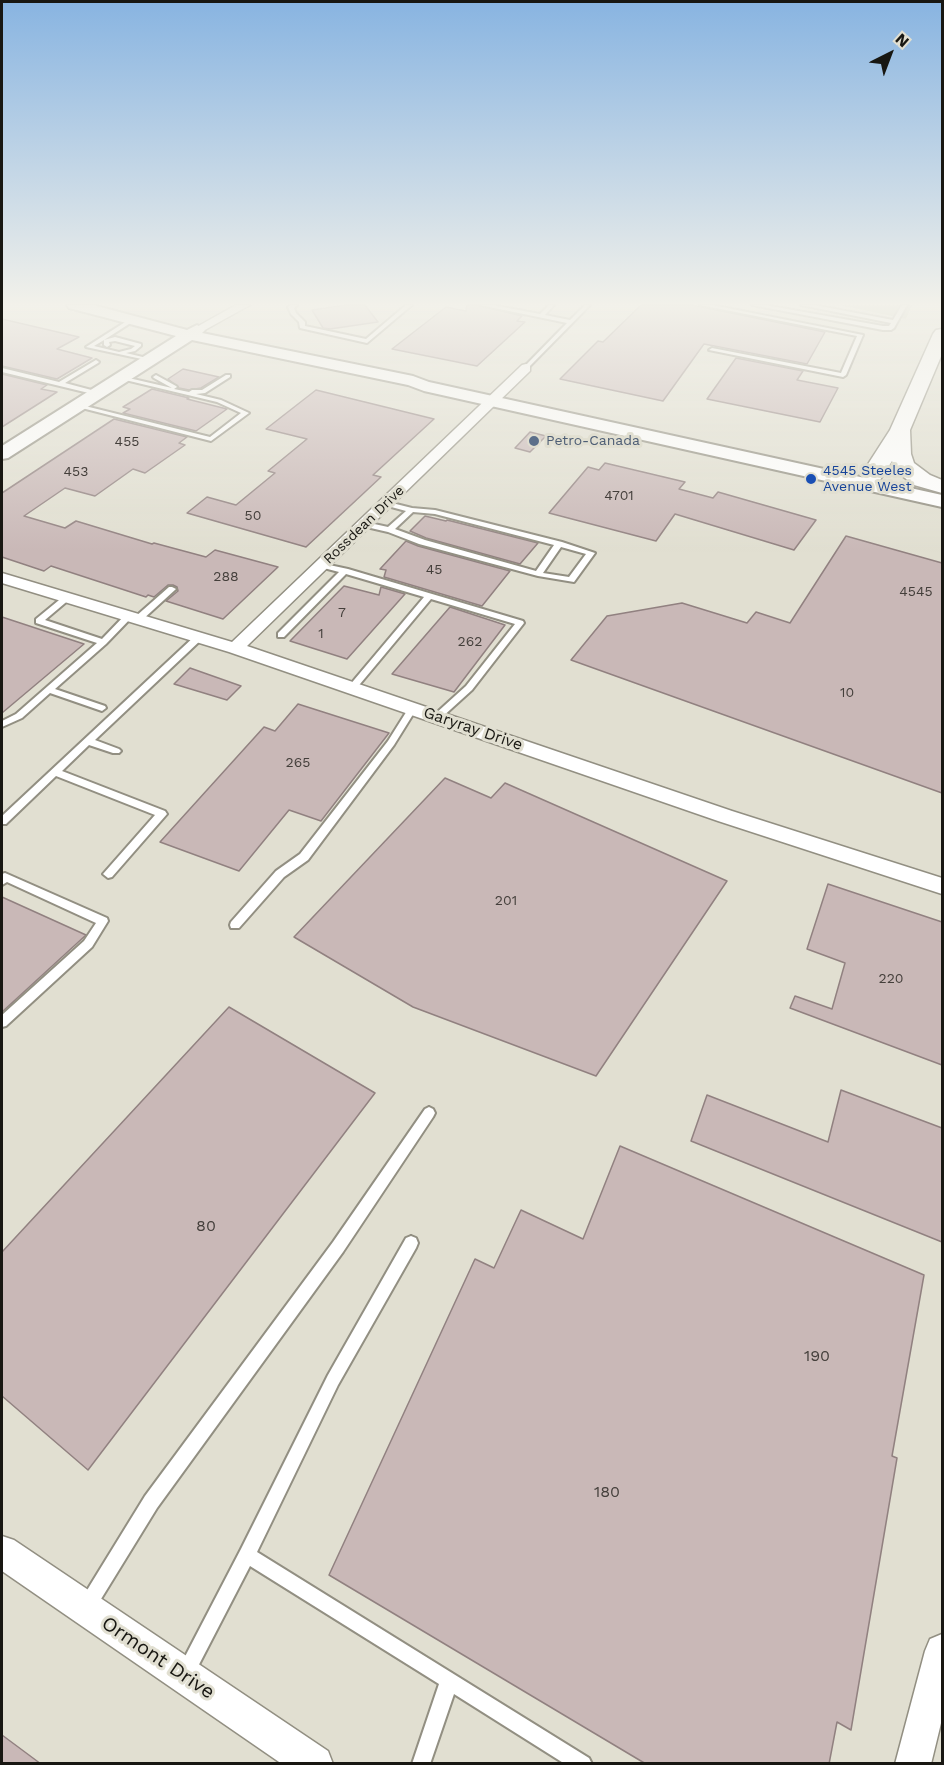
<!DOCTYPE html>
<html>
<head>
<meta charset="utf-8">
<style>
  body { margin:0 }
  #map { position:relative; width:944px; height:1765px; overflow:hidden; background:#e1dfd1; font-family:"Work Sans",sans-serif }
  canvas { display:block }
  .frame { position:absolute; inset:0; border:3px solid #181712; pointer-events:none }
  .north { position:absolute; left:860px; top:24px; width:60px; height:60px; -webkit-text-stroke:4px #e1dfd1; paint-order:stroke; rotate:42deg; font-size:16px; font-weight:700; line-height:24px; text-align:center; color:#181712 }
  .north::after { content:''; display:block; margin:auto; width:21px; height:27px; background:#181712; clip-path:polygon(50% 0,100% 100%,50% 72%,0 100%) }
</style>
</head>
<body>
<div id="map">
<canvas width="944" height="1765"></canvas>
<div class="frame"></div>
<div class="north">N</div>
</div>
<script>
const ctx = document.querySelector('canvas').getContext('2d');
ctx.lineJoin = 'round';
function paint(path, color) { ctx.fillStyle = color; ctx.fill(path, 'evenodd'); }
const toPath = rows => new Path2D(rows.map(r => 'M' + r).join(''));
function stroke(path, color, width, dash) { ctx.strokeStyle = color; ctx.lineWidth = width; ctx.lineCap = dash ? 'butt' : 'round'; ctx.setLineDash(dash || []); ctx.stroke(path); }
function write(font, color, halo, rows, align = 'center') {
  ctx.font = font + ' "Work Sans",sans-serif'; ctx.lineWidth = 6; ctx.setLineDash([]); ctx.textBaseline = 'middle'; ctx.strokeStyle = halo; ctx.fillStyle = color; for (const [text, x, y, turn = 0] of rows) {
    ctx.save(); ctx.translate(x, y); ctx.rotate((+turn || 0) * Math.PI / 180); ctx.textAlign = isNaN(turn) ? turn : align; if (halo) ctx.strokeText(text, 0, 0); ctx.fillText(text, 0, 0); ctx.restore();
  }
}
paint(toPath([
  [839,305,912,305,906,319]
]), '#bac2a2');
const building = toPath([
  [346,305,365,305,378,322,330,329,323,328,312,310,346,305],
  [467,305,478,305,522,316,517,321,525,322,477,366,392,349,446,307,466,311,467,305],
  [641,305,692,305,825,332,807,364,704,344,663,401,560,379,598,341,603,342,641,305],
  [2,319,79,337,57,349,92,358,57,379,2,366,2,319],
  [736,358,803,371,797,380,838,388,820,422,707,399,736,358],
  [183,369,219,377,201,388,189,390,179,388,168,379,183,369],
  [2,374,47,385,41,389,57,392,2,427,2,374],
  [152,389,189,398,187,399,227,409,196,431,123,413,130,409,123,407,152,389],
  [316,390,434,419,373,475,381,477,306,547,187,513,207,497,236,505,275,473,268,471,307,439,266,429,316,390],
  [114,419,187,437,179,443,185,445,145,473,133,469,95,496,65,488,24,516,65,528,76,521,152,544,154,543,206,557,215,550,278,567,223,619,166,601,178,591,177,587,173,585,168,585,154,597,148,595,146,597,51,566,44,571,2,557,2,493,114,419],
  [530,432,546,436,530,452,515,448,530,432],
  [605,463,685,482,679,489,713,498,718,492,816,520,794,550,675,514,656,541,549,513,588,467,599,470,605,463],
  [425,516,446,521,447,520,538,543,520,564,426,538,410,531,425,516],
  [846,536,942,563,942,793,571,660,607,616,682,603,747,623,756,612,790,623,846,536],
  [406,541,418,546,510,571,482,606,384,577,386,570,380,569,406,541],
  [344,586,379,595,381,587,405,594,347,659,290,641,344,586],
  [450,607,505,625,454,692,392,674,450,607],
  [2,617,84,644,2,713,2,617],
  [190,668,241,686,227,700,174,684,190,668],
  [298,704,389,733,321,821,289,810,239,871,160,842,264,727,275,731,298,704],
  [445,778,491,798,505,783,727,881,596,1076,413,1007,294,937,445,778],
  [828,884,942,922,942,1065,790,1008,795,996,832,1009,845,963,807,949,828,884],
  [2,897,86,935,2,1012,2,897],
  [229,1007,375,1093,88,1470,2,1396,2,1252,229,1007],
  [841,1090,942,1128,942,1242,691,1141,707,1095,828,1142,841,1090],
  [620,1146,924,1275,892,1456,897,1458,851,1730,837,1722,829,1764,646,1764,329,1575,475,1259,494,1268,521,1210,583,1239,620,1146],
  [2,1735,41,1764,2,1764,2,1735]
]);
paint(building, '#c9b8b7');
stroke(building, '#918180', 1.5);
const lane = toPath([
  [290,305,297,305,294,308,296,313,305,322,305,326,366,339,406,305,412,305,367,343,300,328,299,322,291,314,288,307,290,305],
  [480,305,492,305,540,314,549,305,554,305,545,315,570,320,585,305,590,305,526,370,524,369,524,367,567,323,480,305],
  [700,305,712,305,863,335,846,375,843,377,709,350,712,348,841,373,857,336,700,305],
  [752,305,765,305,883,326,889,326,891,323,801,305,814,305,893,320,902,305,907,305,894,328,891,330,883,330,752,305],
  [130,319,132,320,132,322,104,340,115,337,141,344,141,346,135,351,126,353,151,359,151,361,86,347,130,319],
  [104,340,104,345,107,347,110,345,109,342,115,341,135,346,131,349,119,352,94,346,104,340],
  [96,360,99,362,98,363,65,383,99,392,100,393,97,395,2,372,2,368,59,382,96,360],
  [156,375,176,386,177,387,174,389,189,392,192,390,202,390,226,375,230,375,230,377,205,393,196,394,221,400,249,413,211,441,74,406,77,404,210,437,241,413,217,402,117,378,120,376,172,388,154,378,153,377,156,375],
  [384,501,412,508,435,510,562,542,595,553,574,582,538,576,419,544,388,532,362,526,361,524,365,522,388,527,406,511,384,505,384,501],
  [413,512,435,514,554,545,536,571,425,540,395,529,413,512],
  [561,547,586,554,569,577,543,573,561,547],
  [320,563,348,569,523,621,524,623,472,690,440,719,434,719,432,717,434,715,466,686,515,624,431,599,355,690,349,690,349,686,424,597,346,574,284,637,278,637,278,633,339,572,320,567,320,563],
  [169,587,172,587,176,589,141,621,135,621,135,617,169,587],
  [64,596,67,596,71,598,45,620,102,639,126,614,129,614,133,616,106,644,55,689,105,706,106,708,102,711,50,693,22,718,2,727,2,721,16,714,97,643,36,623,36,619,64,596],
  [199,634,203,637,202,639,95,740,119,749,121,751,119,753,113,753,89,745,62,771,165,811,167,814,112,877,108,878,103,874,155,815,56,776,6,824,2,824,2,816,196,635,199,634],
  [413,705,417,708,394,745,308,860,284,877,239,928,231,928,230,925,231,922,276,871,300,854,388,741,410,706,413,705],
  [5,873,107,918,108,921,92,947,6,1026,2,1027,2,1015,84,941,96,923,7,882,2,885,2,874,5,873],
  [429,1107,433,1109,435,1113,433,1117,343,1252,157,1508,93,1612,87,1614,81,1612,79,1606,81,1600,145,1496,333,1242,425,1109,429,1107],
  [411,1236,416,1238,418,1243,416,1248,338,1385,257,1552,589,1758,592,1764,565,1764,454,1694,430,1764,412,1764,439,1684,250,1566,192,1678,186,1681,180,1678,177,1672,241,1549,328,1375,406,1238,411,1236]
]);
const street = toPath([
  [236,305,250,305,203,331,199,332,193,329,236,305],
  [526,364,530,365,530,371,247,646,732,811,942,878,942,894,718,821,229,652,2,583,2,573,232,642,522,365,526,364],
  [2,1536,14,1540,328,1751,333,1764,282,1764,2,1571,2,1536],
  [942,1634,942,1719,931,1764,895,1764,925,1651,930,1639,942,1634]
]);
const secondary = toPath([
  [67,305,93,305,187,330,197,325,205,330,202,333,413,376,429,382,942,495,942,507,424,391,408,385,192,340,8,458,2,459,2,446,176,336,69,308,67,305]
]);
const highway = toPath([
  [942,329,942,354,910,430,911,454,914,463,930,475,942,480,942,493,914,485,896,471,892,461,880,480,872,482,864,480,861,475,890,430,933,334,936,330,942,329]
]);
stroke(lane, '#928f82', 4);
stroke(street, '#928f82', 3);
stroke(secondary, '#928f82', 4);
stroke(highway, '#928f82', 3);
paint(lane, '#fff');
paint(street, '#fff');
paint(secondary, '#fff');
paint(highway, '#fff');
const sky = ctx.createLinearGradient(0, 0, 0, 552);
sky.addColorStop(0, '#88b4e1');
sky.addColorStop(0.55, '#f2f1ea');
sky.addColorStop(1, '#f2f1ea00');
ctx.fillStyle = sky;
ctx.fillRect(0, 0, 944, 552);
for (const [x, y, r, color] of [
  [534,441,6,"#5c6f8a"],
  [811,479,6,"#1a4fb4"]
]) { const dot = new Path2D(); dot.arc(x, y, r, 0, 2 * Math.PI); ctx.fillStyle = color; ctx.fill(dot); stroke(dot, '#e1dfd1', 2); }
write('14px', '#4e5e75', '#e1dfd1', [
  ["Petro-Canada",546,441]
], 'left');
write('14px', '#443f3b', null, [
  ["455",127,442],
  ["453",76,472],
  ["4701",619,496],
  ["50",253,516],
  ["45",434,570],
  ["288",226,577],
  ["4545",916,592],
  ["7",342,613],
  ["1",321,634],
  ["262",470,642],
  ["10",847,693],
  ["265",298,763],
  ["201",506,901],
  ["220",891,979]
]);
write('14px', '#164399', '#e1dfd1', [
  ["4545 Steeles",823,471],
  ["Avenue West",823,487]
], 'left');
write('14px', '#181712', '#e1dfd1', [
  ["Rossdean Drive",364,525,-44]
]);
write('16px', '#181712', '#e1dfd1', [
  ["Garyray Drive",473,729,19]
]);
write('16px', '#443f3b', null, [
  ["80",206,1226],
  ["190",817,1356],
  ["180",607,1492]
]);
write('20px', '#181712', '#e1dfd1', [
  ["Ormont Drive",158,1658,34]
]);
</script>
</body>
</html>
